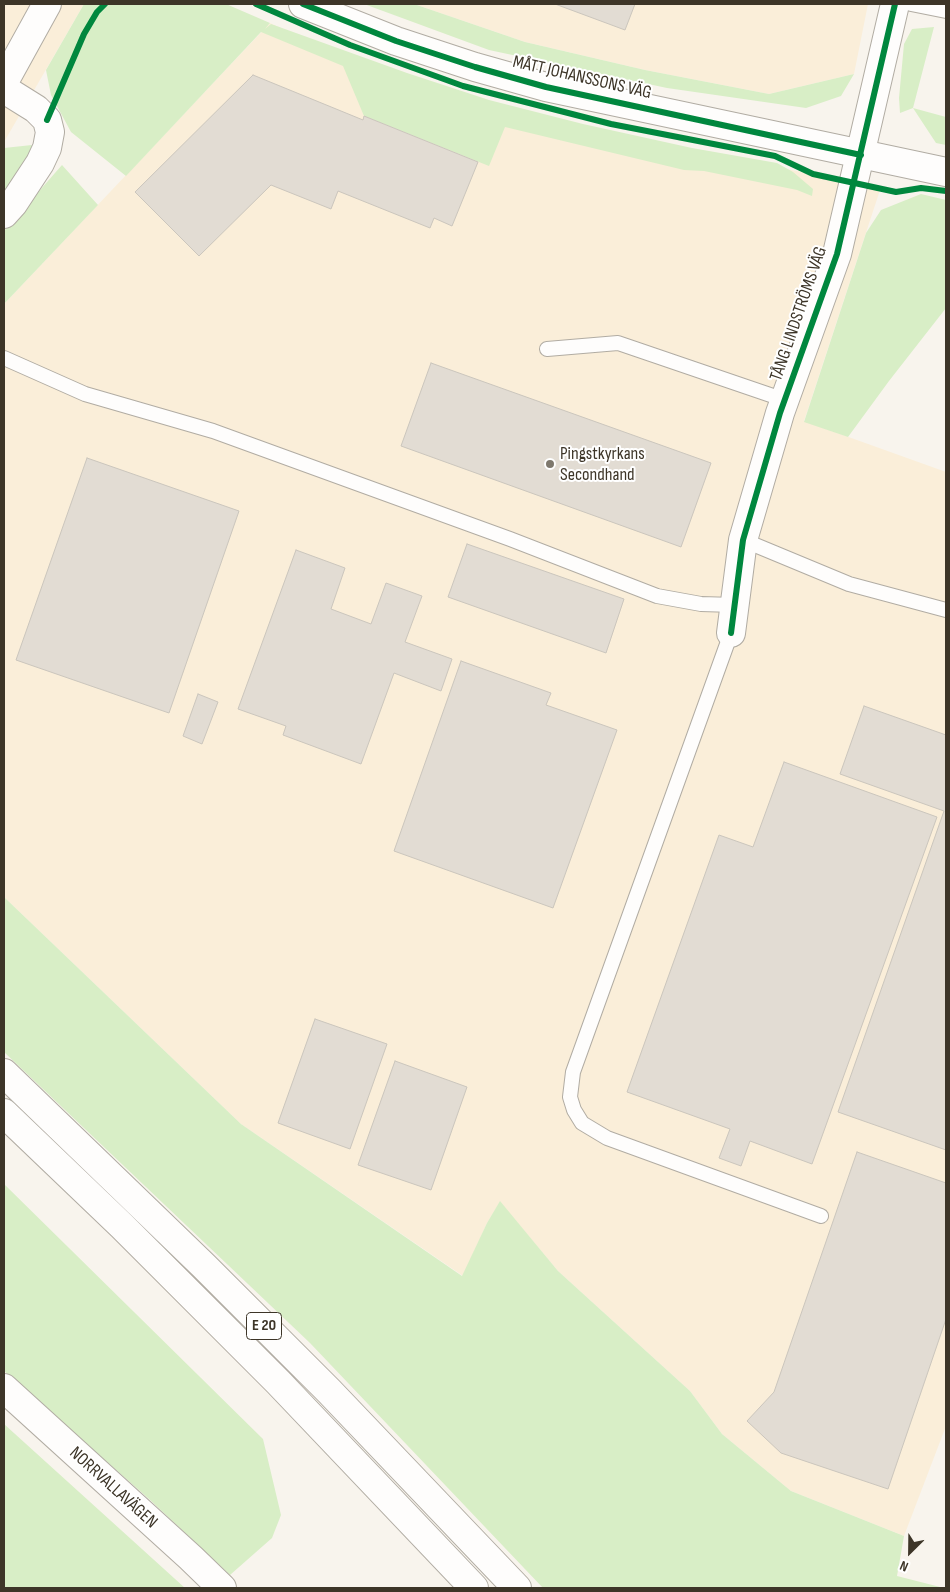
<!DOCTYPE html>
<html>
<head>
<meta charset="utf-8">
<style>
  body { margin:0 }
  #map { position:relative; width:950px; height:1592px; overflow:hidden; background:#f8f4ed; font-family:"Sofia Sans Condensed",sans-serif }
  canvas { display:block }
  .frame { position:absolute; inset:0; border:5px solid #3d3528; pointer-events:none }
  .north { position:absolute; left:885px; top:1527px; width:50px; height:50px; -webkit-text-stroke:4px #fff; paint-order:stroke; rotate:203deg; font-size:14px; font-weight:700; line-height:20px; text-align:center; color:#3d3528 }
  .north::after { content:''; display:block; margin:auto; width:18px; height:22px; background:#3d3528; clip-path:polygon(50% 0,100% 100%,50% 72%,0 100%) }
</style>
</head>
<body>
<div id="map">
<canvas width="950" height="1592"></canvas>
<div class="frame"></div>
<div class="north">N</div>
</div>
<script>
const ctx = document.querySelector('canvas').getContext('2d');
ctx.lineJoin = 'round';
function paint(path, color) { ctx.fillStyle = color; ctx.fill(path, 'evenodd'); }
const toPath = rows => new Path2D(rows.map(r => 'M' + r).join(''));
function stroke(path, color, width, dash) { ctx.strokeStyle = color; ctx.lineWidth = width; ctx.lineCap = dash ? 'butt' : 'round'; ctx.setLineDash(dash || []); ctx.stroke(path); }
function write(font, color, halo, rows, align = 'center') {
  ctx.font = font + ' "Sofia Sans Condensed",sans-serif'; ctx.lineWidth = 4; ctx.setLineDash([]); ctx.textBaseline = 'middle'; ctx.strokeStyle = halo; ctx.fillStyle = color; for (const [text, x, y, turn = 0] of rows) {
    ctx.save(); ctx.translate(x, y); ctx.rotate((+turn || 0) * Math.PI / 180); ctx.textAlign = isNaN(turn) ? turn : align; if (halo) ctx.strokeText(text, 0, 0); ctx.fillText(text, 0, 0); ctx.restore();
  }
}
paint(toPath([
  [4,4,84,4,4,142],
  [414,4,868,4,854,74,769,94,645,70,525,42],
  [270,23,401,82,528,120,881,187,804,421,946,472,946,1426,904,1536,791,1491,722,1434,690,1391,558,1271,500,1202,487,1223,463,1276,241,1124,4,897,4,304]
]), '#faeed9');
paint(toPath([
  [84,4,226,4,270,23,265,29,271,24,407,73,489,100,583,124,692,148,777,163,793,172,813,189,812,196,797,190,704,171,684,170,505,127,489,166,364,116,343,66,261,32,126,176,71,132,51,95,46,70],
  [364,4,414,4,525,42,645,70,769,94,854,74,841,96,806,108,667,88,489,50],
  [934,27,913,108,946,117,946,145,936,143,913,108,900,113,899,98,904,44,912,29],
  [32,145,21,179,4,197,4,148],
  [62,165,98,205,4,304,4,231],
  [921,194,946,200,946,308,889,381,848,437,804,422,866,233,881,210],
  [4,897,241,1124,462,1276,487,1223,500,1201,558,1271,690,1391,722,1434,791,1491,904,1536,897,1576,944,1588,543,1588,310,1343,4,1052],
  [4,1184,263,1439,281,1515,272,1538,230,1575,149,1499,4,1371],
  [4,1424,185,1588,4,1588]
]), '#d8eec6');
const building = toPath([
  [555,4,635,4,625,30,555,4],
  [253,75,363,120,364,116,478,162,452,226,434,218,430,228,338,191,331,209,271,185,199,256,135,192,253,75],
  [431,363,711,463,681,547,401,446,431,363],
  [87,458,239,511,169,713,16,660,87,458],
  [467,544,624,599,606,653,448,597,467,544],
  [296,550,345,568,331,609,371,624,386,583,422,596,405,642,452,659,441,691,394,673,361,764,283,735,286,726,238,709,296,550],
  [461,661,551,693,546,705,617,730,553,908,394,851,461,661],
  [198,694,218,702,202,744,183,736,198,694],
  [864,706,946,735,946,1150,838,1112,944,811,840,774,864,706],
  [784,762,937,817,812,1164,750,1141,741,1166,719,1158,730,1129,627,1092,719,835,753,847,784,762],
  [315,1019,387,1044,350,1149,278,1123,315,1019],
  [395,1061,467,1087,431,1190,358,1165,395,1061],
  [857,1152,946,1183,946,1319,888,1489,781,1453,747,1421,774,1392,857,1152]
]);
paint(building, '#e2dcd3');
stroke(building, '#cbc6bd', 1);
const lane = toPath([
  [911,4,946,11],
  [547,349,618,343,785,400],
  [4,358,85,394,213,431,510,539,657,596,701,604,734,605],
  [743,540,849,584,946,610],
  [731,633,573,1072,570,1097,574,1110,582,1123,607,1138,821,1216]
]);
const street = toPath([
  [4,82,47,4],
  [4,89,36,109,47,120,50,132,47,148,40,163,13,204,4,214],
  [731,633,743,540,780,413,837,254,895,4]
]);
const secondary = toPath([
  [303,4,396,41,475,67,546,87,946,172],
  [4,1388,191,1558,222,1588]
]);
const highway = toPath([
  [4,1073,204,1266,329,1391,517,1588],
  [4,1113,122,1226,278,1382,474,1588]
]);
stroke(lane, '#b1aca3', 16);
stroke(street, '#b1aca3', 30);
stroke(secondary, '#b1aca3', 30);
stroke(highway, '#b1aca3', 30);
stroke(lane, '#fefdfc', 14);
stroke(street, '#fefdfc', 28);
stroke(secondary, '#fefdfc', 28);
stroke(highway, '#fefdfc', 28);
stroke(toPath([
  [256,4,350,45,463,86,611,124,775,156,813,174,896,192,921,188,946,191],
  [303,4,396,41,475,67,546,87,861,155],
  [47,120,84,34,97,12,105,4],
  [731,633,743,540,780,413,837,254,895,4]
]), '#00873e', 6);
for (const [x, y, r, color] of [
  [550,464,5,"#7e786d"]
]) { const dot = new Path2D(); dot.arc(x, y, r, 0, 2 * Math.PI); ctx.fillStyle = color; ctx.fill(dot); stroke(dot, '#fff', 2); }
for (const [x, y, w] of [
  [264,1326,35]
]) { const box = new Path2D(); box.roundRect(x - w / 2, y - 13.5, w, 27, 4); ctx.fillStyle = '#fff'; ctx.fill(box); stroke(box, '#3d3528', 1); }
write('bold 16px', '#3d3528', null, [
  ["E 20",264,1326]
]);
write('18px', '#3d3528', '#fff', [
  ["MÅTT JOHANSSONS VÄG",582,78,13],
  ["TÅNG LINDSTRÖMS VÄG",799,314,-71],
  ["NORRVALLAVÄGEN",113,1488,42]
]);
write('18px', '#3d3528', '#fff', [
  ["Pingstkyrkans",560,454],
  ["Secondhand",560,475]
], 'left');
</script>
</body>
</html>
